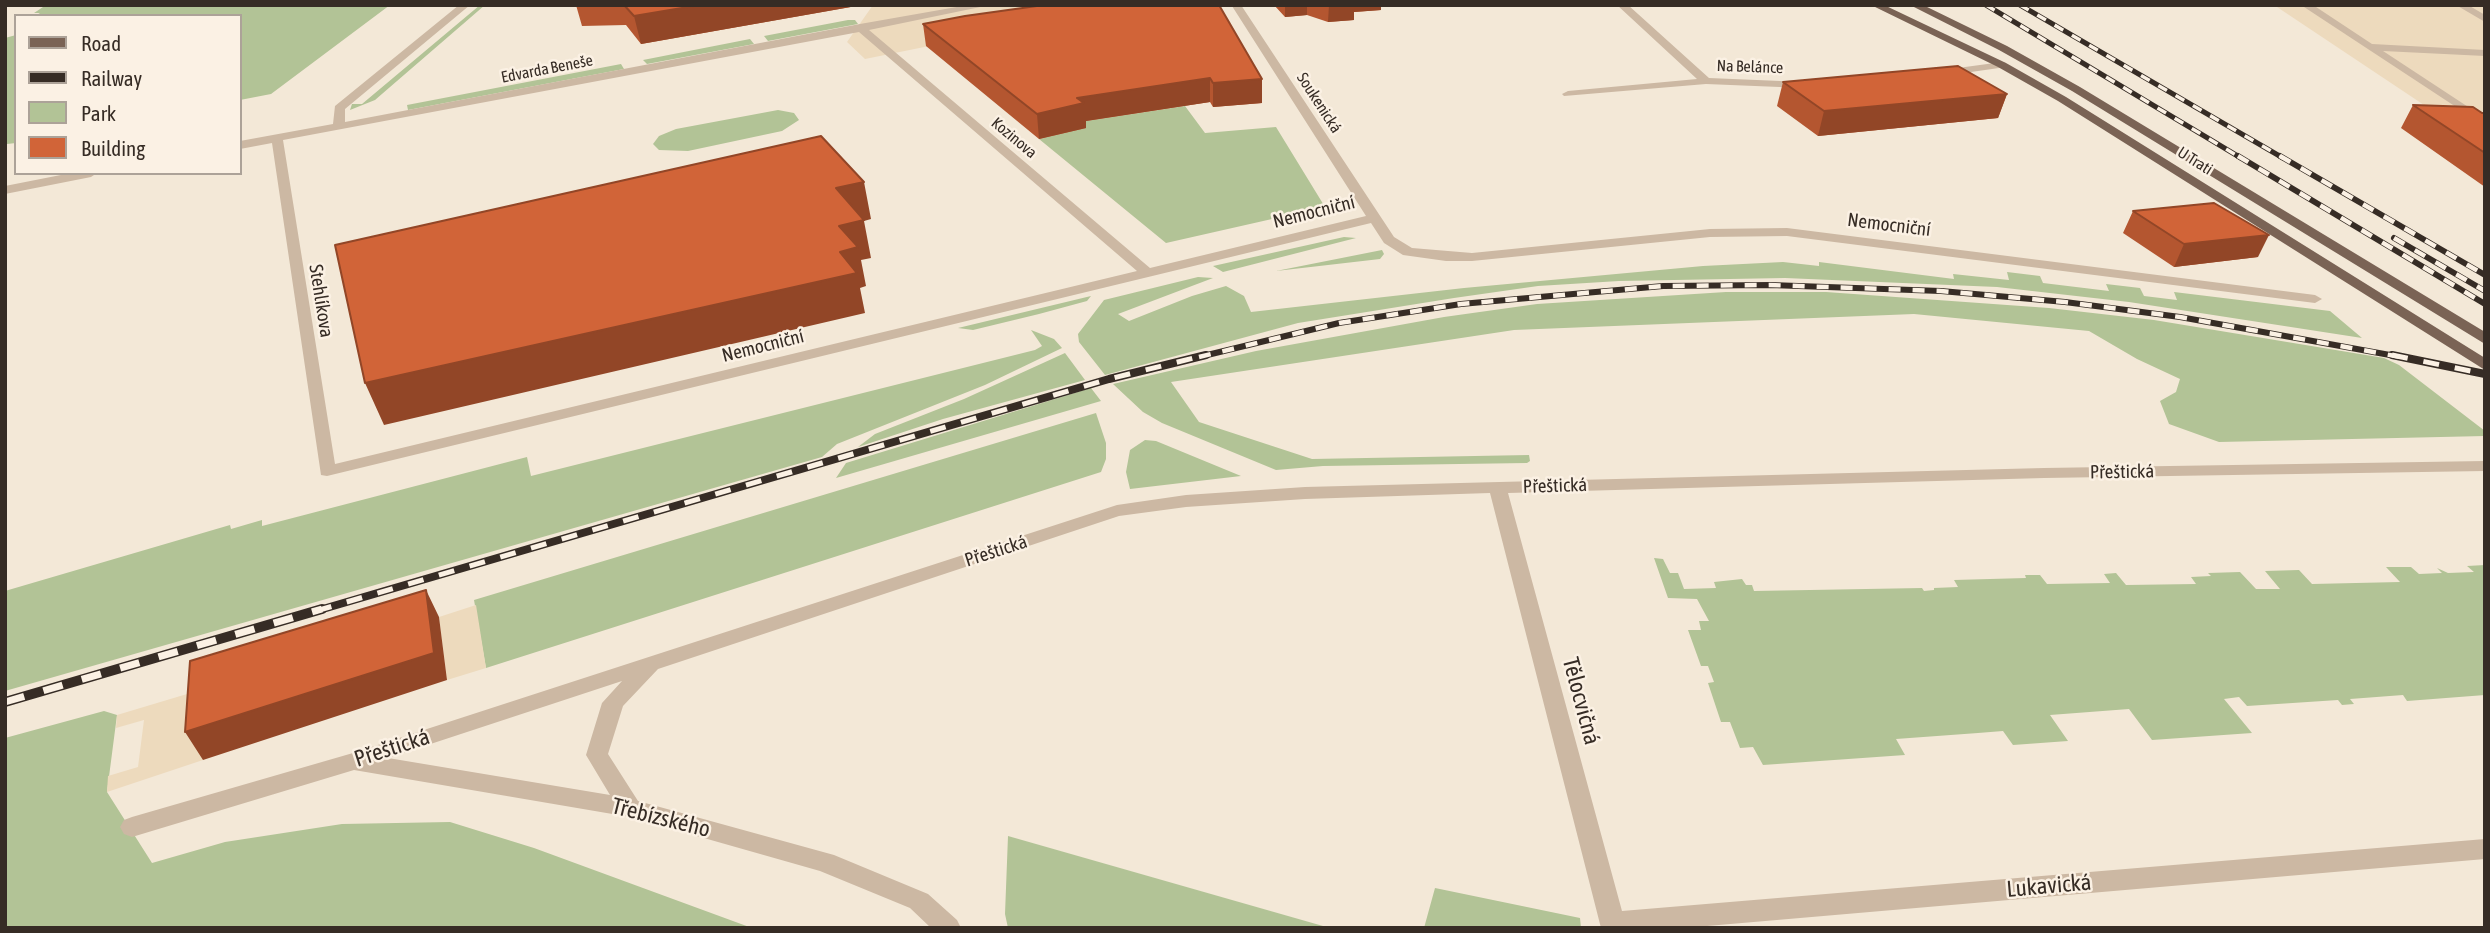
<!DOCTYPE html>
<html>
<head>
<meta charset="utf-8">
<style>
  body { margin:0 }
  #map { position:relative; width:2490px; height:933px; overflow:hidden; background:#f3e8d7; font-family:"Asap Condensed",sans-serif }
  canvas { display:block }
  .frame { position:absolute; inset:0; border:7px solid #362c25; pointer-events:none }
  .legend { position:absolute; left:14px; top:14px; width:228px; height:161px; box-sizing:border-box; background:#fbf1e4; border:2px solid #aca298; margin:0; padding:9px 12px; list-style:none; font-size:21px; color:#362c25 }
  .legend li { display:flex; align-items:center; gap:14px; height:35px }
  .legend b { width:35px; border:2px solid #aca298 }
</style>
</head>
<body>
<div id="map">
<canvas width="2490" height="933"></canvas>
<div class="frame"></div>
<ul class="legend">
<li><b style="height:9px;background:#7a6355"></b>Road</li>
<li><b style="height:9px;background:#362c25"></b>Railway</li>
<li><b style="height:19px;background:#b2c396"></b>Park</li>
<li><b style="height:19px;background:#d16438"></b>Building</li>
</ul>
</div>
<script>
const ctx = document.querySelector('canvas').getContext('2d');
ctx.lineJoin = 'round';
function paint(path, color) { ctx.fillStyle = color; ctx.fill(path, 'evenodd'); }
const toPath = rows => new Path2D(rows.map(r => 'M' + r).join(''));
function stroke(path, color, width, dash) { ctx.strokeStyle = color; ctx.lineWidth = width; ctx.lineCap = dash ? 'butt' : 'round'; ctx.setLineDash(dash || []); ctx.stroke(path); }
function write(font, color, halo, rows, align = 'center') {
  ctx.font = font + ' "Asap Condensed",sans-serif'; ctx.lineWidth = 5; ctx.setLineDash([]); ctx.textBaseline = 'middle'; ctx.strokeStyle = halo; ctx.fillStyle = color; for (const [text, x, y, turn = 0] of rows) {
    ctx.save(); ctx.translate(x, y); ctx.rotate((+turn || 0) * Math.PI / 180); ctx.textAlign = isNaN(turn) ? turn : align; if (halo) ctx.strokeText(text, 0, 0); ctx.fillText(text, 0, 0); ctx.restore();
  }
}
paint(toPath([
  [57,5,390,5,271,94,240,100,240,16,35,16,40,13,34,13,43,7],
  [480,5,485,5,375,100,350,110,352,104,362,104],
  [848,20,855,20,858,24,768,41,764,36],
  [16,35,16,143,7,144,5,38],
  [750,39,754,44,647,64,643,60],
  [621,64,624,69,408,110,407,105],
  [1185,106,1205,133,1276,127,1325,207,1166,243,1039,139,1085,128,1079,122],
  [778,110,794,113,799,120,782,131,688,151,659,150,653,144,659,136,676,129],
  [1344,237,1356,238,1223,272,1213,266],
  [1382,250,1384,254,1380,259,1276,271],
  [1783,262,1819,266,1819,262,1954,279,1953,274,2009,280,2007,272,2040,276,2043,283,2109,291,2106,284,2140,288,2144,296,2177,300,2174,292,2330,311,2362,338,2129,302,1997,287,1785,278,1619,281,1538,286,1454,298,1298,323,1105,375,1079,342,1078,334,1104,300,1198,277,1213,278,1118,314,1129,321,1192,296,1226,286,1244,296,1251,312,1464,288,1703,266],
  [1726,292,1826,292,2049,308,2154,320,2384,358,2399,365,2485,431,2485,436,2219,442,2169,424,2160,401,2176,392,2180,379,2137,359,2089,331,1914,314,1514,330,1171,382,1199,422,1312,459,1529,455,1530,461,1527,463,1323,466,1276,470,1162,423,1143,412,1113,384,1256,351,1444,317,1537,304],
  [1091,296,1087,301,1039,314,973,330,958,328],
  [1031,330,1054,339,1062,348,985,385,837,444,822,457,5,691,5,591,230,525,231,529,262,520,262,526,527,457,531,476,1035,350,1042,346],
  [1065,353,1085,380,943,419,858,447,875,434,964,399],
  [1091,388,1101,401,836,478,846,463],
  [1096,413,1106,443,1106,459,1101,472,486,668,474,600],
  [1145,440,1156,441,1241,476,1130,489,1126,472,1130,450],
  [1654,558,1663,559,1670,573,1678,573,1684,589,1716,588,1714,582,1742,579,1746,585,1752,585,1754,591,1922,588,1924,591,1934,590,1934,588,1958,587,1954,580,2026,578,2025,575,2040,575,2047,584,2110,583,2104,574,2116,573,2126,585,2196,584,2191,577,2211,576,2208,573,2240,572,2256,589,2280,589,2265,571,2299,570,2312,584,2400,582,2386,567,2411,567,2419,574,2442,573,2437,568,2448,573,2474,572,2467,566,2485,565,2485,695,2407,701,2403,695,2350,699,2354,704,2342,705,2338,700,2247,706,2239,697,2224,699,2252,733,2152,740,2129,709,2050,715,2068,741,2013,745,2003,731,1978,733,1896,739,1905,755,1763,765,1753,747,1740,748,1730,722,1721,722,1708,683,1714,682,1708,666,1701,666,1688,630,1701,630,1699,621,1709,621,1697,599,1668,598],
  [104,711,117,715,107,792,152,863,225,842,342,824,450,822,534,848,752,928,5,928,5,738],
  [1008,836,1330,928,1008,928,1005,914],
  [1435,888,1580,918,1581,928,1424,928]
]), '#b2c396');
paint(toPath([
  [873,5,1243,5,1163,11,969,38,865,59,847,42],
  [2274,5,2485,5,2485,135,2466,133],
  [476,605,486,668,447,680,439,617],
  [207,688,203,760,107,792,108,776,138,767,144,720,116,728,117,715]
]), '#eddabd');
paint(toPath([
  [459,5,470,5,345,109,345,122,860,24,968,5,990,5,869,30,1150,268,1366,216,1232,6,1241,5,1394,237,1412,248,1472,253,1710,229,1787,228,2315,295,2322,299,2315,303,1787,236,1710,237,1472,261,1446,261,1403,255,1384,243,1371,223,327,476,321,475,272,143,240,149,240,141,333,124,335,106,459,5],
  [859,32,1137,271,335,464,283,140,859,32],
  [1617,5,1628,5,1709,78,1804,82,1810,85,1804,88,1706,84,1564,96,1562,94,1568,91,1697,79,1617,5],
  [2301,5,2313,5,2372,44,2485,50,2485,56,2383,51,2485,118,2485,126,2301,5],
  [2456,5,2468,5,2485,15,2485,22,2456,5],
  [2002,62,2006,63,2006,67,1943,76,1938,73,1943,70,2002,62],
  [71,173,97,173,91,177,5,194,5,186,71,173],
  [2485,461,2485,471,2044,478,1508,493,1622,911,2485,839,2485,859,1684,928,1601,928,1490,493,1305,499,1186,507,1119,516,658,669,623,706,608,754,638,801,834,855,928,894,957,920,961,928,931,928,910,908,820,871,630,817,354,770,132,837,124,834,120,827,124,820,132,817,353,753,1117,505,1186,495,1305,487,2044,468,2485,461],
  [622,681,602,703,586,755,610,795,388,758,622,681]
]), '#ccb8a3');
paint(toPath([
  [1871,5,1884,5,2006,63,2066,97,2485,358,2485,370,2058,101,1998,67,1871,5],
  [1910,5,1923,5,2007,46,2080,87,2485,332,2485,344,2072,91,1999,50,1910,5]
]), '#7a6355');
const railFar3 = toPath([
  [1986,5,2241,158],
  [2020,5,2283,158]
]);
const railFar2 = toPath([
  [2238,156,2485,304],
  [2280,156,2485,275],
  [2394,238,2485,291],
  [1199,357,1339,323,1461,304,1663,286,1770,285,1941,291,2065,302,2180,317,2401,357]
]);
const railFar1 = toPath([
  [2392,355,2485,374],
  [316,611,1109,379,1206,355]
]);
const rail = toPath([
  [5,702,322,609]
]);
stroke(railFar3, '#362c25', 5);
stroke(railFar2, '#362c25', 6);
stroke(railFar1, '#362c25', 8);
stroke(rail, '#362c25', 10);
stroke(railFar3, '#fbf1e4', 3.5, [10]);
stroke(railFar2, '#fbf1e4', 4.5, [12]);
stroke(railFar1, '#fbf1e4', 5, [16]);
stroke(rail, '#fbf1e4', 7, [20]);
paint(toPath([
  [576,5,862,5,641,44,626,25,582,26],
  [1219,5,1262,103,1213,107,1210,102,1086,121,1086,128,1039,139,926,46,923,24],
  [1274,5,1381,5,1381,10,1354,12,1354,20,1328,22,1307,15,1285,17],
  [1783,82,2007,94,1998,118,1818,136,1777,106],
  [2413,105,2485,113,2485,187,2401,128],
  [2133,211,2258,257,2174,267,2123,233]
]), '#b45630');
paint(toPath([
  [700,5,862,5,641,44,634,16],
  [1285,5,1307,5,1307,15,1285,17],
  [1329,5,1381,5,1381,10,1354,12,1354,20,1328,22],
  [1210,78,1210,102,1086,121,1086,128,1039,139,1037,114,1077,98],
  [1262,79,1262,103,1213,107,1213,83],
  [2007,94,1998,118,1818,136,1824,111],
  [864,182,871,219,864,221,871,258,861,260,866,286,860,288,865,313,384,425,365,383,840,252,836,188],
  [2269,235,2258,257,2174,267,2184,244],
  [426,590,439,617,447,680,203,760,185,732]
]), '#924627');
const building = toPath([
  [624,5,700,5,634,16,624,5],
  [1044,5,1219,5,1262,79,1213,83,1210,78,1077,98,1084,103,1037,114,923,24,965,16,1044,5],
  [1958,66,2007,94,1824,111,1783,82,1958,66],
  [2413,105,2473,107,2482,113,2485,113,2485,153,2413,105],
  [821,136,864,182,836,188,864,220,839,226,858,247,840,252,857,273,365,383,335,245,821,136],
  [2214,203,2269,235,2184,244,2133,211,2214,203],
  [426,590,434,653,185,732,190,661,426,590]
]);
paint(building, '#d16438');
stroke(building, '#924627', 2);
write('16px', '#362c25', '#fbf1e4', [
  ["Na Belánce",1750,67,2],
  ["Edvarda Beneše",547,69,-11],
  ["Soukenická",1319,103,57],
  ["Kozinova",1014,138,40],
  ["U Trati",2195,161,32]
]);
write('19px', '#362c25', '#fbf1e4', [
  ["Nemocniční",1314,212,-14],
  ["Nemocniční",1889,225,7],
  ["Stehlíkova",321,301,81],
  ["Nemocniční",763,346,-14],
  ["Přeštická",2122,472,-1],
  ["Přeštická",1555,486,-2],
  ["Přeštická",996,551,-18]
]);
write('23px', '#362c25', '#fbf1e4', [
  ["Tělocvičná",1581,701,75],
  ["Přeštická",392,748,-18],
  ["Třebízského",661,818,14],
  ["Lukavická",2049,886,-5]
]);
</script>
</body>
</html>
